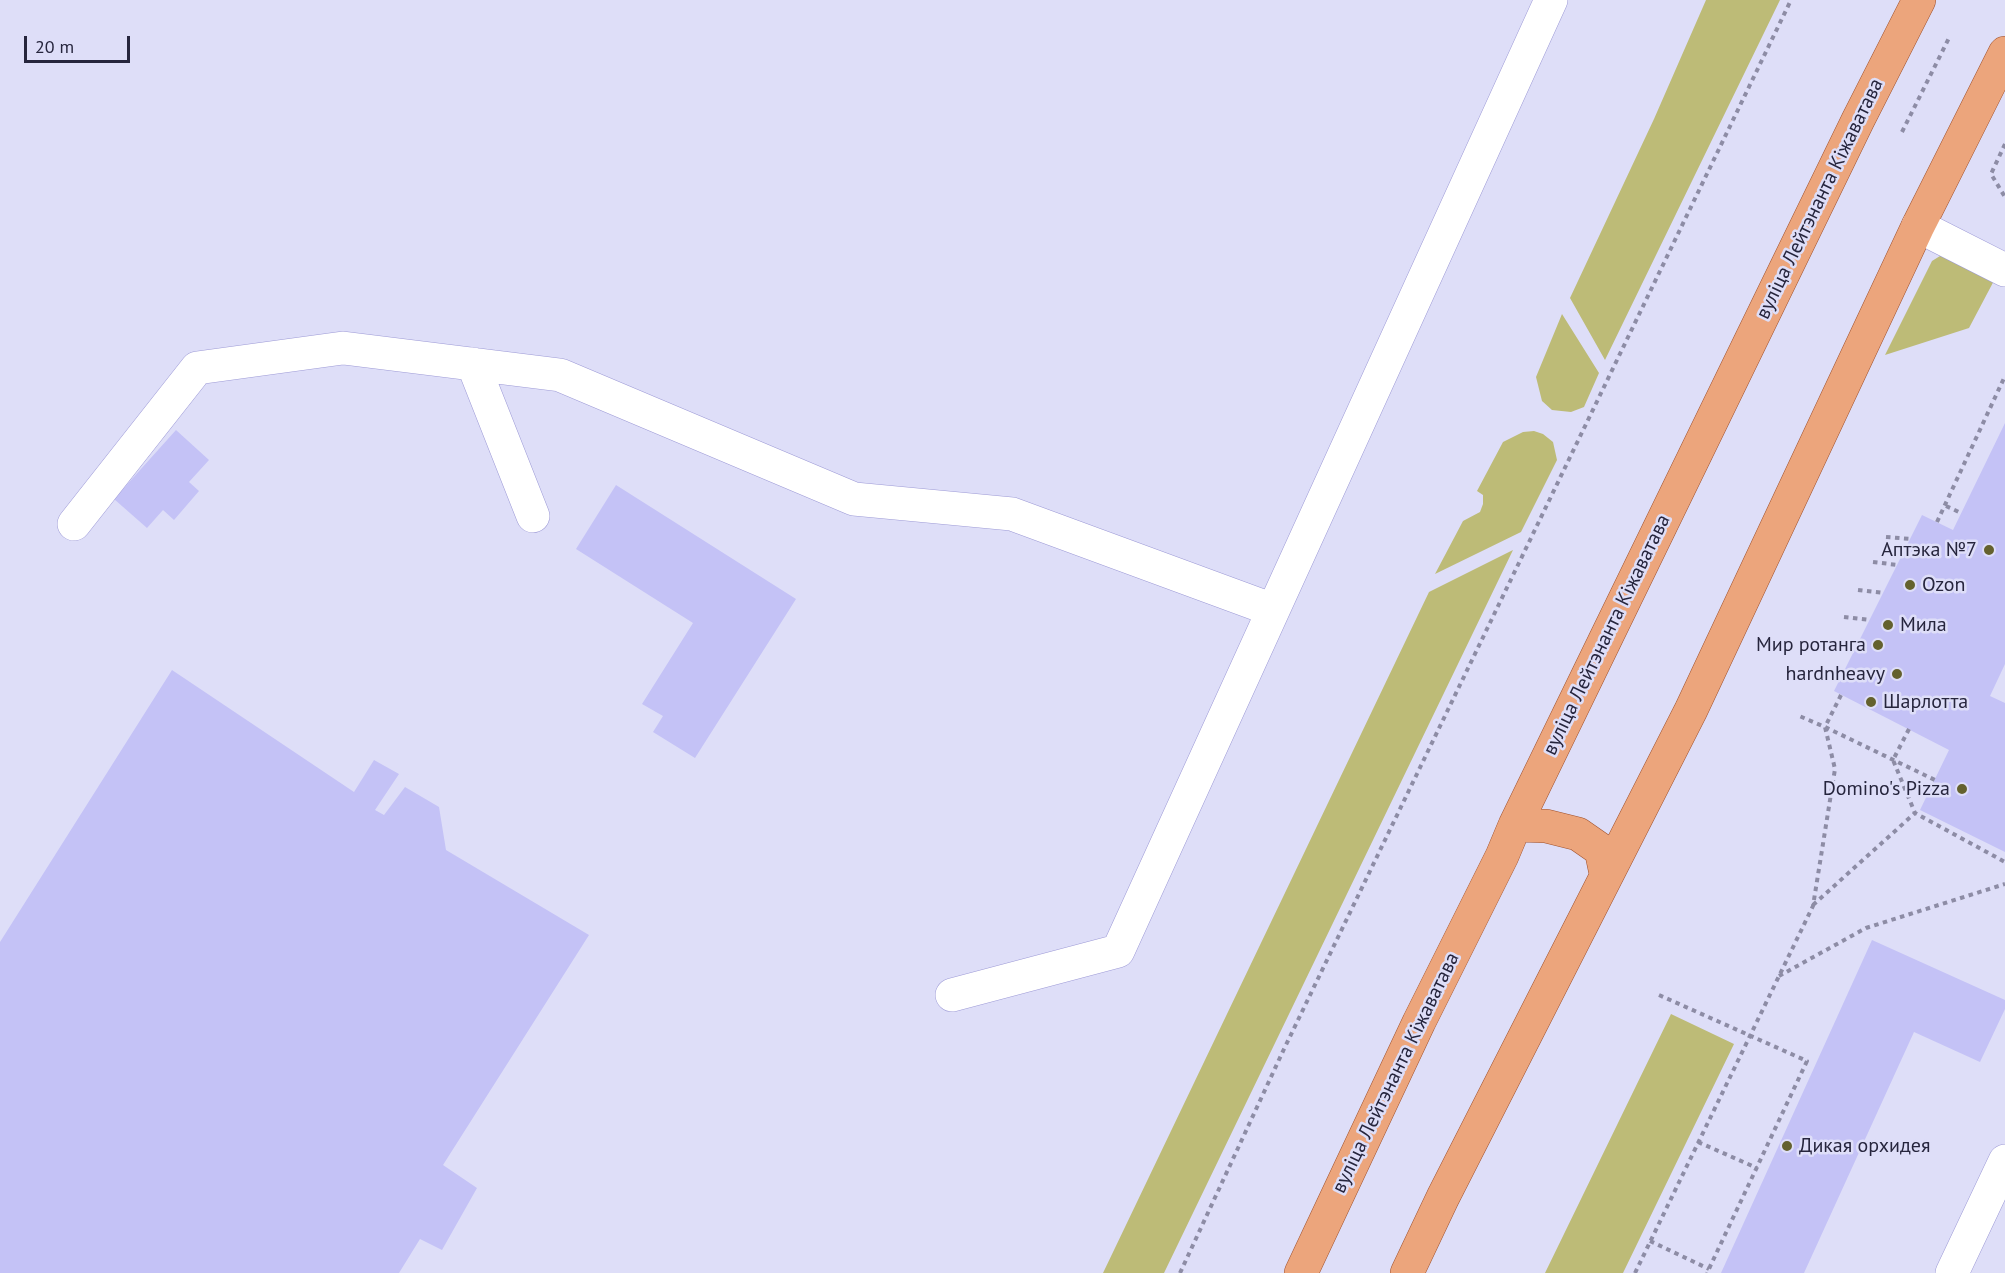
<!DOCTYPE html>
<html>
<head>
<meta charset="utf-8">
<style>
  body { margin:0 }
  #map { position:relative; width:2005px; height:1273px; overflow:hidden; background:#dedef8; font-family:"PT Sans",sans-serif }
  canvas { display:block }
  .scale { position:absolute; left:24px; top:36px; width:106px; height:27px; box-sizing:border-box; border:3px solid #26253d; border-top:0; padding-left:8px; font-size:18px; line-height:21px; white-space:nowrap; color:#26253d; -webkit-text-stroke:4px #dedef8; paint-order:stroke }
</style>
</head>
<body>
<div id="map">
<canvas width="2005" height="1273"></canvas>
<div class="scale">20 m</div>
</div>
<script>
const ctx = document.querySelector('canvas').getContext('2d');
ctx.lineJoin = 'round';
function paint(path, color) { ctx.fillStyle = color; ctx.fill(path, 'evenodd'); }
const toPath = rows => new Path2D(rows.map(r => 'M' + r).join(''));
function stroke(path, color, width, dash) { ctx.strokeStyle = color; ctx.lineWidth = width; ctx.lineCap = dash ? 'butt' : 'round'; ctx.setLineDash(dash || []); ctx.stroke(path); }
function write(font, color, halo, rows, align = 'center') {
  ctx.font = font + ' "PT Sans",sans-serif'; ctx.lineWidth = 5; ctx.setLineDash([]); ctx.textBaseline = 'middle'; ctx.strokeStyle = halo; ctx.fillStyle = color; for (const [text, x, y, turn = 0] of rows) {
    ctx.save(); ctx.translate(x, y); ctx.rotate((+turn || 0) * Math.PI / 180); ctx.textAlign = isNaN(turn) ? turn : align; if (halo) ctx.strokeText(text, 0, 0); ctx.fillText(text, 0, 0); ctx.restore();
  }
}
paint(toPath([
  [1706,0,1780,0,1605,360,1570,298,1654,119],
  [1940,256,1950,256,1997,275,1969,328,1885,355,1932,261],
  [1562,314,1599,373,1584,407,1571,412,1552,410,1542,401,1536,377],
  [1534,431,1543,434,1553,442,1557,460,1521,532,1435,574,1463,521,1480,512,1483,504,1483,495,1477,491,1503,442,1523,432],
  [1513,550,1164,1273,1103,1273,1429,592],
  [1671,1014,1734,1044,1623,1273,1545,1273]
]), '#bdbb77');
paint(toPath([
  [2005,423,2005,664,1990,696,2005,703,2005,852,1920,810,1949,750,1834,691,1922,515,1953,530],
  [176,430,209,460,189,482,199,491,174,520,163,510,147,528,114,499],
  [616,485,796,599,695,758,653,732,663,716,642,704,693,623,576,549],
  [172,670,354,792,374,760,399,774,375,810,384,815,405,787,439,807,446,850,589,935,443,1165,477,1188,442,1250,420,1239,399,1273,0,1273,0,942],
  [1872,940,2005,1000,2005,1009,1980,1062,1914,1032,1804,1273,1721,1273]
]), '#c4c2f6');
const minor = toPath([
  [1918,226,2005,270],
  [473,364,533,516],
  [74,524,197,368,343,348,560,375,854,499,1012,514,1273,610],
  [952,995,1118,951,1551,0],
  [1952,1273,2005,1161]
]);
const major = toPath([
  [1515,825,1546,826,1578,834,1601,850,1606,874],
  [1301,1273,1419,1022,1502,856,1515,825,1858,120,1919,0],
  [1407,1273,1443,1197,1691,710,1918,226,2005,53]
]);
stroke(minor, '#9d9ad6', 34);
stroke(major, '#9f512d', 34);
stroke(toPath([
  [1902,132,1949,38],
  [2005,144,1991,174,2005,197],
  [1946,506,1961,513],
  [1937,522,2005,376],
  [1886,537,1911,539],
  [1873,562,1898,565],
  [1858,590,1884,593],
  [1844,617,1870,620],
  [1841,695,1825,727,1935,780],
  [1909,729,1893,760,1915,813,2005,862],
  [1813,905,1915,813],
  [1779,976,1866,928,2005,884],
  [1659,995,1807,1061,1707,1273],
  [1698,1142,1757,1168],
  [1650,1241,1709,1269],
  [1180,1273,1284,1049,1791,0],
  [1635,1273,1813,906,1835,769,1825,727,1797,715]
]), '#8d8ca5', 4, [4.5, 4.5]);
stroke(minor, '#fff', 33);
stroke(major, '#eca57c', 33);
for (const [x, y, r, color] of [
  [1989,550,6,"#64612e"],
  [1910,585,6,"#64612e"],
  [1888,625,6,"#64612e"],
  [1878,645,6,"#64612e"],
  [1897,674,6,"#64612e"],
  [1871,702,6,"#64612e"],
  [1962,789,6,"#64612e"],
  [1787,1146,6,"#64612e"]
]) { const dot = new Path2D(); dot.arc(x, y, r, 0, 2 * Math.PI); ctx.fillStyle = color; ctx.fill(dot); stroke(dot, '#dedef8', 2); }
write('20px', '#26253d', '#dedef8', [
  ["вуліца Лейтэнанта Кіжаватава",1820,199,-64],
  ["вуліца Лейтэнанта Кіжаватава",1607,635,-64],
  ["вуліца Лейтэнанта Кіжаватава",1396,1073,-64]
]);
write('20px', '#26253d', '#dedef8', [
  ["Аптэка №7",1977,550],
  ["Ozon",1922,585,"left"],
  ["Мила",1900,625,"left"],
  ["Мир ротанга",1866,645],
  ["hardnheavy",1885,674],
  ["Шарлотта",1883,702,"left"],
  ["Domino's Pizza",1950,789],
  ["Дикая орхидея",1799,1146,"left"]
], 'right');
</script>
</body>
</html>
